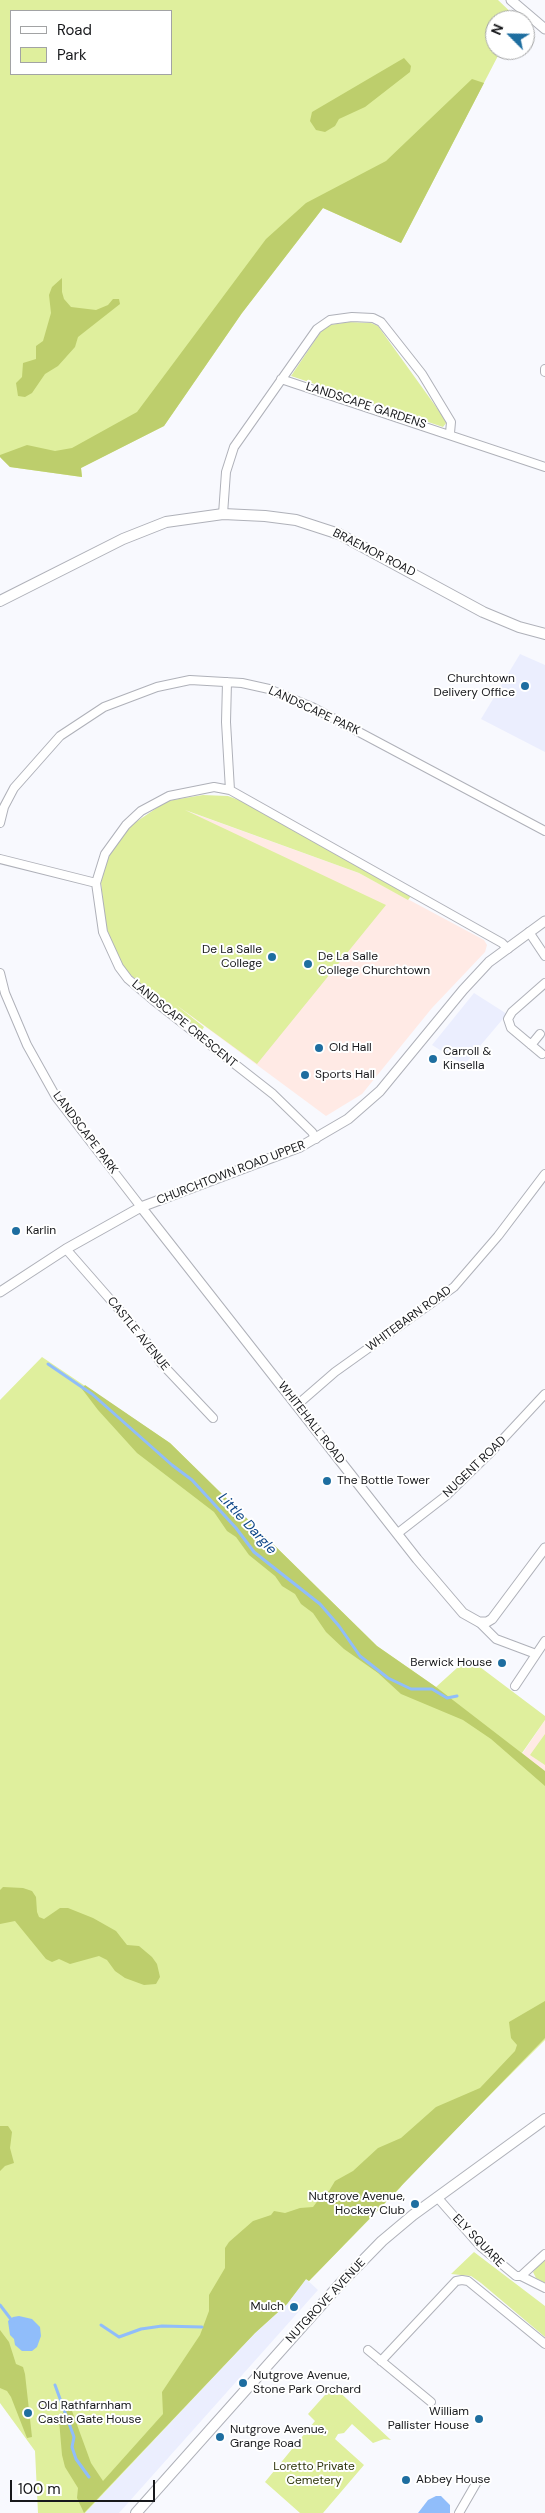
<!DOCTYPE html>
<html>
<head>
<meta charset="utf-8">
<style>
  body { margin:0 }
  #map { position:relative; width:545px; height:2513px; overflow:hidden; background:#f8f9fe; font-family:"DM Sans",sans-serif }
  canvas { display:block }
  .legend { position:absolute; left:10px; top:10px; width:162px; height:65px; box-sizing:border-box; background:#fff; border:1px solid #a2a3a4; margin:0; padding:6px 9px; list-style:none; font-size:15px; color:#17181b }
  .legend li { display:flex; align-items:center; gap:10px; height:25px }
  .legend b { width:25px; border:1px solid #a2a3a4 }
  .north { position:absolute; left:485px; top:10px; width:50px; height:50px; box-sizing:border-box; background:#fff; border:1px solid #a2a3a4; border-radius:50%; rotate:293deg; font-size:14px; font-weight:700; line-height:20px; text-align:center; color:#17181b }
  .north::after { content:''; display:block; margin:auto; width:18px; height:22px; background:#1e6ea0; clip-path:polygon(50% 0,100% 100%,50% 72%,0 100%) }
  .scale { position:absolute; left:10px; top:2480px; width:145px; height:22px; box-sizing:border-box; border:2px solid #17181b; border-top:0; padding-left:6px; font-size:15px; line-height:18px; white-space:nowrap; color:#17181b; -webkit-text-stroke:4px #fff; paint-order:stroke }
</style>
</head>
<body>
<div id="map">
<canvas width="545" height="2513"></canvas>
<ul class="legend">
<li><b style="height:6px;background:#fff"></b>Road</li>
<li><b style="height:14px;background:#dfef9d"></b>Park</li>
</ul>
<div class="north">N</div>
<div class="scale">100 m</div>
</div>
<script>
const ctx = document.querySelector('canvas').getContext('2d');
ctx.lineJoin = 'round';
function paint(path, color) { ctx.fillStyle = color; ctx.fill(path, 'evenodd'); }
const toPath = rows => new Path2D(rows.map(r => 'M' + r).join(''));
function stroke(path, color, width, dash) { ctx.strokeStyle = color; ctx.lineWidth = width; ctx.lineCap = dash ? 'butt' : 'round'; ctx.setLineDash(dash || []); ctx.stroke(path); }
function write(font, color, halo, rows, align = 'center') {
  ctx.font = font + ' "DM Sans",sans-serif'; ctx.lineWidth = 4; ctx.setLineDash([]); ctx.textBaseline = 'middle'; ctx.strokeStyle = halo; ctx.fillStyle = color; for (const [text, x, y, turn = 0] of rows) {
    ctx.save(); ctx.translate(x, y); ctx.rotate((+turn || 0) * Math.PI / 180); ctx.textAlign = isNaN(turn) ? turn : align; if (halo) ctx.strokeText(text, 0, 0); ctx.fillText(text, 0, 0); ctx.restore();
  }
}
paint(toPath([
  [520,654,545,665,545,752,481,719],
  [474,993,507,1014,464,1065,432,1045],
  [306,2279,318,2290,119,2513,85,2513,255,2333,287,2304]
]), '#ebeefe');
paint(toPath([
  [176,807,359,873,484,940,487,945,485,952,432,1008,362,1094,326,1116,157,991],
  [545,1720,545,1772,522,1754]
]), '#ffeae5');
paint(toPath([
  [0,0,498,0,519,20,495,20,495,50,501,50,401,243,323,208,242,313,164,426,81,468,82,477,10,467,0,457],
  [11,11,171,11,171,74,11,74],
  [349,322,371,323,378,326,447,422,443,427,291,376,322,330,330,325],
  [203,795,228,796,244,802,411,896,408,900,359,873,185,810,386,905,257,1064,175,1004,204,1027,201,1032,128,973,116,958,105,922,101,882,109,854,117,841,133,824,167,801],
  [42,1357,170,1443,377,1646,436,1687,468,1658,545,1716,545,1720,522,1753,545,1772,545,2040,406,2179,400,2188,309,2281,306,2279,287,2304,255,2333,85,2513,38,2513,35,2451,0,2403,0,1400],
  [545,1734,545,1765,530,1755],
  [474,2252,545,2306,545,2337,481,2283,471,2276,451,2274],
  [545,2258,545,2283,536,2278,533,2272],
  [333,2386,391,2440,384,2439,373,2443,352,2424,344,2433,338,2434,335,2439,364,2465,323,2513,300,2513,265,2482,315,2421,308,2414]
]), '#dfef9d');
paint(toPath([
  [404,58,411,66,410,72,365,107,339,119,335,126,325,132,316,130,310,121,312,112],
  [472,79,484,83,401,243,323,208,242,313,164,426,81,468,82,477,10,467,0,457,0,455,27,445,55,451,72,448,137,412,266,239,306,203,386,161],
  [62,278,62,292,64,299,71,307,96,310,108,305,113,299,119,299,120,304,78,337,75,347,58,366,45,374,32,393,25,397,18,396,16,383,22,377,23,363,36,359,36,346,43,341,51,313,49,295,52,287],
  [85,1385,170,1443,377,1646,436,1687,545,1771,545,1786,491,1739,463,1720,401,1694,378,1673,344,1649,326,1632,313,1613,301,1604,295,1594,282,1586,275,1576,249,1555,236,1537,227,1531,214,1512,137,1453,98,1410,82,1389],
  [3,1887,23,1888,32,1891,36,1897,37,1912,39,1917,44,1919,60,1908,68,1908,93,1918,116,1931,127,1945,139,1946,152,1957,157,1964,160,1977,156,1984,144,1985,125,1978,115,1971,107,1960,99,1956,70,1964,59,1959,52,1962,46,1959,15,1921,0,1924,0,1890],
  [545,2001,545,2038,309,2281,306,2279,287,2304,255,2333,84,2513,77,2498,78,2488,65,2467,62,2455,59,2420,62,2414,66,2409,72,2411,91,2463,103,2481,163,2414,162,2392,200,2335,209,2311,209,2295,225,2268,225,2248,229,2242,253,2221,271,2215,274,2211,285,2213,300,2208,313,2207,322,2195,329,2191,335,2181,353,2171,378,2148,401,2138,436,2107,480,2088,515,2051,517,2045,511,2038,509,2022],
  [0,2126,8,2126,12,2132,10,2148,14,2163,5,2166,0,2171],
  [0,2330,9,2342,16,2364,23,2367,25,2374,32,2437,27,2438,11,2397,7,2391,0,2388]
]), '#bdce6c');
paint(toPath([
  [19,2316,32,2319,40,2327,41,2336,37,2347,32,2351,22,2351,15,2345,14,2339,10,2335,8,2321,13,2317],
  [436,2496,441,2496,450,2505,450,2513,418,2513,428,2500]
]), '#90bdfa');
stroke(toPath([
  [48,1364,92,1394,172,1465,192,1480,236,1528,254,1552,320,1604,339,1626,360,1656,388,1678,411,1689,432,1689,447,1698,457,1696],
  [0,2305,13,2322],
  [101,2325,119,2337,141,2329,162,2326,202,2327],
  [55,2385,74,2437,72,2447,76,2459,89,2477]
]), '#90bdfa', 3);
const minor = toPath([
  [545,369,545,372],
  [281,379,545,467],
  [223,514,226,472,234,447,317,329,330,320,352,317,373,318,381,322,422,374,451,422,450,433],
  [227,682,226,722,230,790],
  [0,823,4,807,14,788,60,736,104,707,157,687,190,680,242,683,269,689,312,707,545,831],
  [0,859,96,883],
  [529,932,545,956],
  [0,973,5,993,27,1045,56,1097,141,1207],
  [531,1045,540,1034],
  [542,1054,511,1028,508,1019,512,1012,545,983],
  [316,1139,312,1132,273,1094,153,1000,128,979,119,967,103,932,96,883,105,854,126,825,141,811,169,796,214,787,230,790,502,943,508,949],
  [66,1249,143,1337,161,1363,213,1418],
  [297,1405,335,1372,454,1287,498,1236,545,1174],
  [398,1533,447,1495,489,1454,545,1394],
  [479,1622,496,1639,536,1654],
  [515,1686,545,1641],
  [437,2197,481,2247,516,2276,521,2276,545,2254],
  [521,2276,545,2288],
  [368,2350,431,2402],
  [381,2361,456,2281,462,2280,468,2281,545,2344],
  [459,2513,478,2480]
]);
const tertiary = toPath([
  [511,0,545,29],
  [141,1207,417,1559,463,1613,479,1622,487,1622,492,1619,545,1548],
  [0,1292,66,1249,141,1207,300,1147,348,1119,380,1091,463,990,489,962,545,921]
]);
const secondary = toPath([
  [0,601,123,539,166,522,223,514,265,516,296,520,339,534,483,612,519,627,545,634],
  [136,2513,340,2284,382,2241,413,2215,545,2119]
]);
stroke(minor, '#afb1b9', 10);
stroke(tertiary, '#afb1b9', 11);
stroke(secondary, '#afb1b9', 12);
stroke(minor, '#fff', 8);
stroke(tertiary, '#fff', 9);
stroke(secondary, '#fff', 10);
for (const [x, y, r, color] of [
  [525,686,5,"#1e6ea0"],
  [272,957,5,"#1e6ea0"],
  [308,964,5,"#1e6ea0"],
  [319,1048,5,"#1e6ea0"],
  [433,1059,5,"#1e6ea0"],
  [305,1075,5,"#1e6ea0"],
  [16,1231,5,"#1e6ea0"],
  [327,1481,5,"#1e6ea0"],
  [502,1663,5,"#1e6ea0"],
  [415,2204,5,"#1e6ea0"],
  [294,2307,5,"#1e6ea0"],
  [243,2383,5,"#1e6ea0"],
  [28,2413,5,"#1e6ea0"],
  [479,2419,5,"#1e6ea0"],
  [220,2437,5,"#1e6ea0"],
  [406,2480,5,"#1e6ea0"]
]) { const dot = new Path2D(); dot.arc(x, y, r, 0, 2 * Math.PI); ctx.fillStyle = color; ctx.fill(dot); stroke(dot, '#fff', 2); }
write('12px', '#17181b', '#fff', [
  ["LANDSCAPE GARDENS",366,406,18],
  ["BRAEMOR ROAD",374,553,27],
  ["LANDSCAPE PARK",314,711,25],
  ["LANDSCAPE CRESCENT",184,1024,39],
  ["LANDSCAPE PARK",85,1133,53],
  ["CHURCHTOWN ROAD UPPER",231,1173,-21],
  ["WHITEBARN ROAD",409,1319,-36],
  ["CASTLE AVENUE",138,1334,51],
  ["WHITEHALL ROAD",311,1423,52],
  ["NUGENT ROAD",475,1467,-44],
  ["ELY SQUARE",478,2241,46],
  ["NUTGROVE AVENUE",326,2301,-47]
]);
write('12px', '#17181b', '#fff', [
  ["Churchtown",515,679,"right"],
  ["Delivery Office",515,693,"right"],
  ["De La Salle",262,950,"right"],
  ["College",262,964,"right"],
  ["De La Salle",318,957],
  ["College Churchtown",318,971],
  ["Old Hall",329,1048],
  ["Carroll &",443,1052],
  ["Kinsella",443,1066],
  ["Sports Hall",315,1075],
  ["Karlin",26,1231],
  ["The Bottle Tower",337,1481],
  ["Berwick House",492,1663,"right"],
  ["Nutgrove Avenue,",405,2197,"right"],
  ["Hockey Club",405,2211,"right"],
  ["Mulch",284,2307,"right"],
  ["Nutgrove Avenue,",253,2376],
  ["Stone Park Orchard",253,2390],
  ["Old Rathfarnham",38,2406],
  ["Castle Gate House",38,2420],
  ["William",469,2412,"right"],
  ["Pallister House",469,2426,"right"],
  ["Nutgrove Avenue,",230,2430],
  ["Grange Road",230,2444],
  ["Abbey House",416,2480]
], 'left');
write('12px', '#2f360c', '#fff', [
  ["Loretto Private",314,2467],
  ["Cemetery",314,2481]
]);
write('italic 14px', '#0d4688', '#fff', [
  ["Little Dargle",247,1524,47]
]);
</script>
</body>
</html>
